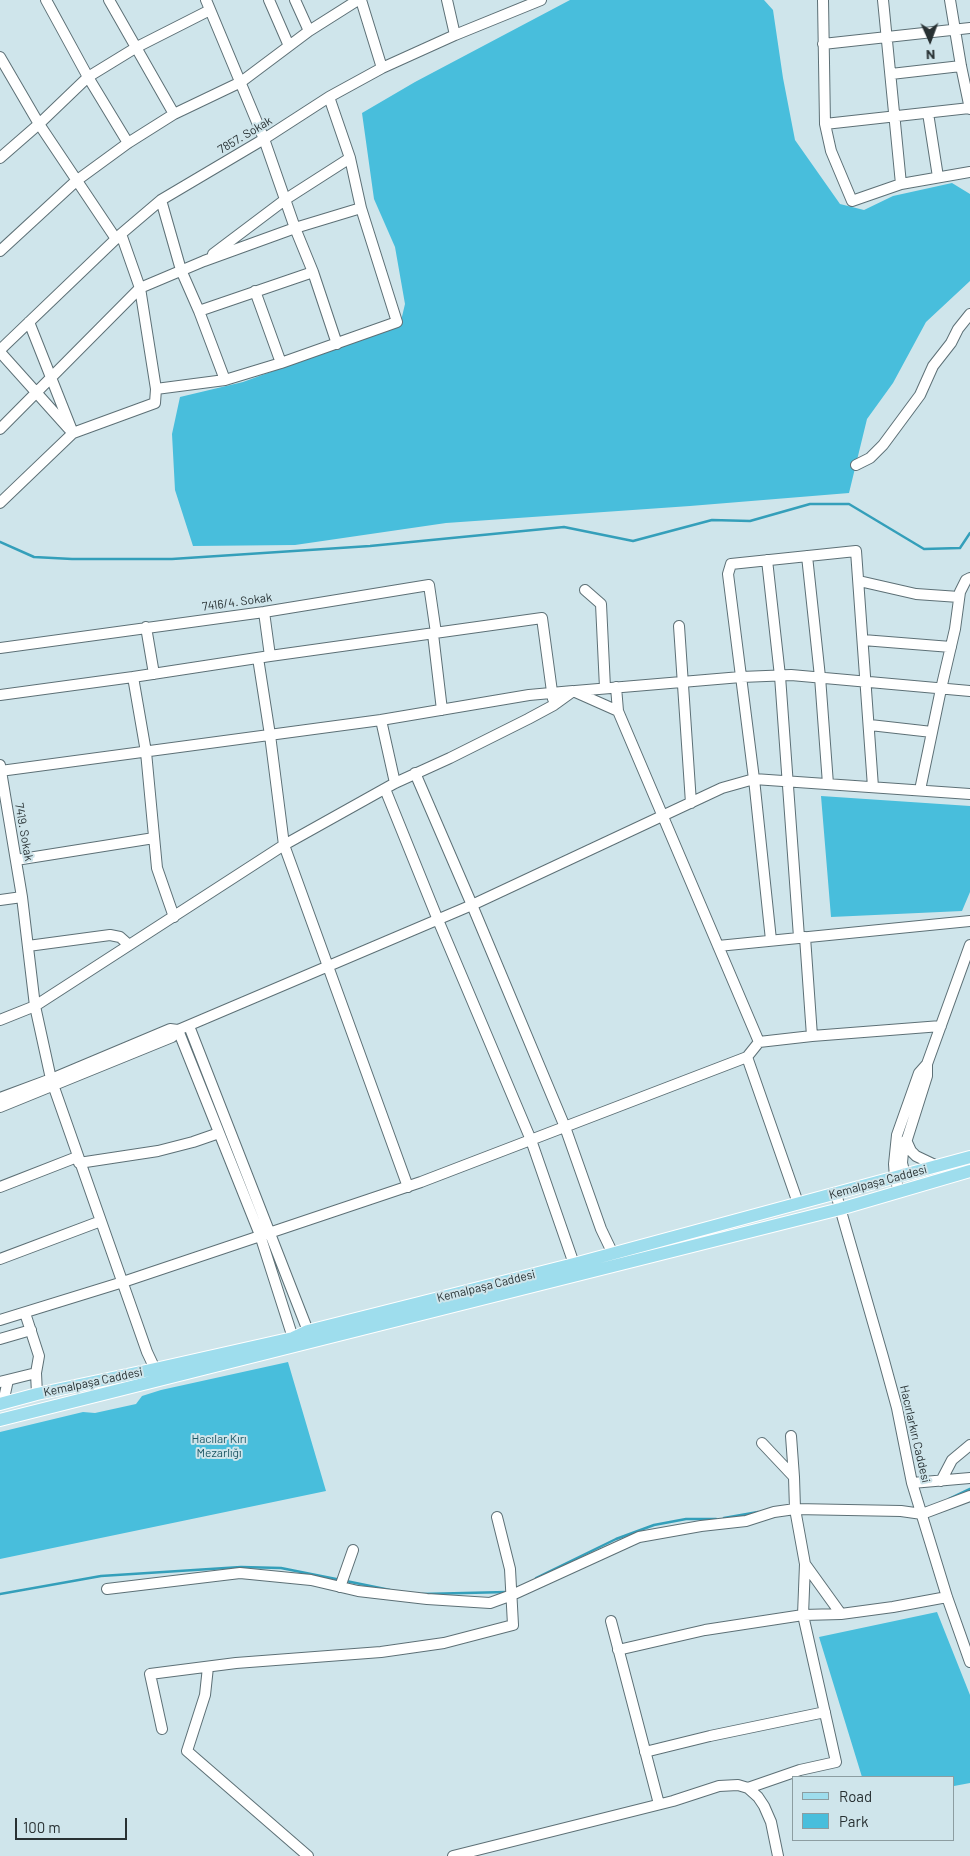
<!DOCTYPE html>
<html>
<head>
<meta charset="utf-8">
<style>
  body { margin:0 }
  #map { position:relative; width:970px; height:1856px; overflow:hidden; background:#cfe5eb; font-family:Barlow,sans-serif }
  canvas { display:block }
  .legend { position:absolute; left:792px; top:1776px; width:162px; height:65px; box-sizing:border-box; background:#cfe5eb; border:1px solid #8c9da1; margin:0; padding:6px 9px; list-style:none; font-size:15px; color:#283133 }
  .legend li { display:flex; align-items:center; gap:10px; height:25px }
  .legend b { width:25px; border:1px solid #8c9da1 }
  .north { position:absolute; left:905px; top:15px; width:50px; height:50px; -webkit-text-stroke:4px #cfe5eb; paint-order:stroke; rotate:178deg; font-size:14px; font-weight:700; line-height:20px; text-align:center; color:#283133 }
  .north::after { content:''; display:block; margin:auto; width:18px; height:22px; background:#283133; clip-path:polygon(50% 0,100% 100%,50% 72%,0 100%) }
  .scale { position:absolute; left:15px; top:1818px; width:112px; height:22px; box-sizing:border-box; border:2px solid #283133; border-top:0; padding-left:6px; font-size:15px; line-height:18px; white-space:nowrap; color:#283133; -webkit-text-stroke:4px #cfe5eb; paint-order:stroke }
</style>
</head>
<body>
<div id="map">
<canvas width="970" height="1856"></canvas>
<ul class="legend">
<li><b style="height:6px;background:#9edded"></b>Road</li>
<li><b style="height:14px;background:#48bedc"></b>Park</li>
</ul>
<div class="north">N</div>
<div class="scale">100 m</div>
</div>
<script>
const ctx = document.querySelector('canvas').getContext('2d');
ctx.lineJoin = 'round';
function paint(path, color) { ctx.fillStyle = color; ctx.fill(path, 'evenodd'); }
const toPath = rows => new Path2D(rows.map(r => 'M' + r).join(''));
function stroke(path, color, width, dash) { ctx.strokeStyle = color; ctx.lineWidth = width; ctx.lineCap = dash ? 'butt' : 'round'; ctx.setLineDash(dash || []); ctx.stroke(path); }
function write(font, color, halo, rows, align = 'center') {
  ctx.font = font + ' Barlow,sans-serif'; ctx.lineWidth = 4; ctx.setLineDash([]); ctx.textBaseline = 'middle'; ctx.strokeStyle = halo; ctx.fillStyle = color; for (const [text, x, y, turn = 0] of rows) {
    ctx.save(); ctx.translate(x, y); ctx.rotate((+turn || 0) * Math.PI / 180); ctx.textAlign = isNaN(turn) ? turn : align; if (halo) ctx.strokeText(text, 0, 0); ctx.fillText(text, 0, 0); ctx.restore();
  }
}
paint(toPath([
  [570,0,764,0,773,10,783,78,795,140,840,204,864,210,893,196,952,183,970,194,970,281,926,322,893,383,867,419,849,493,690,506,446,523,295,545,193,546,175,490,172,434,180,397,243,382,400,325,405,304,395,247,374,199,362,113,415,82],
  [821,796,970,806,970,892,962,911,831,917],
  [288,1362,326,1491,0,1559,0,1432,83,1412,95,1413,136,1404,142,1396,161,1390],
  [937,1612,970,1695,970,1783,954,1786,954,1777,862,1777,819,1637]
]), '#48bedc');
stroke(toPath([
  [0,542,34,557,72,559,172,559,370,546,564,527,633,541,712,520,750,521,810,504,849,504,924,549,960,548,970,533],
  [949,1499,970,1489],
  [724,1518,758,1512],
  [536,1578,616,1539,654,1525,686,1519,716,1519],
  [346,1581,390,1590],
  [0,1594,101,1576,241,1567,281,1568,341,1580],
  [422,1594,507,1592]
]), '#349fba', 2.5);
const minor = toPath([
  [46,0,88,77,128,143],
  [109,0,174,114],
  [206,0,264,139,295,228,313,272,337,344],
  [269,0,289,46],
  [361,0,382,68],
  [447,0,455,35],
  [823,0,825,124,831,151,852,201,901,184,970,172],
  [883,0,901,184],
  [950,0,961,66,970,109],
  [309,31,358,0],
  [823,44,970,28],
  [0,57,39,124,116,239],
  [891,74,961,66],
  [928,113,938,177],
  [825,124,970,108],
  [0,158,39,124,88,77,137,47,210,10],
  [161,200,181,270,199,311,225,380],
  [0,251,76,181,128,143,174,114,241,82,309,31,295,0],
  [213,254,286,199,350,158],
  [255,291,281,363],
  [199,311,313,272],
  [29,322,73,433],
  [0,350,121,234,161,200,264,139,329,97,382,68,455,35,541,0],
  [0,352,69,429],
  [156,389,225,380,281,363,397,322,361,208,350,158,329,97],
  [0,429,140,288,204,261,295,228,361,208],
  [856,465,870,458,883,445,920,395,933,366,951,343,958,329,970,314],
  [0,503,73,433,155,403,156,389,140,288,121,234],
  [807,556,820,677,828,784],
  [767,560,780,676,799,937],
  [859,581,916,594,959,597],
  [585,590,601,604,605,688],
  [264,612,270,656],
  [679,626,691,803],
  [146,627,154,674],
  [433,634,442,710],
  [863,640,951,647],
  [0,648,264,612,429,585,436,633],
  [258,658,270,735,284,845,408,1187],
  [133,677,146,752,157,868,174,917],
  [616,687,618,711],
  [575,691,741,677,791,675,970,691],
  [0,695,133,677,270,656,542,618,553,699],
  [381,720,395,783],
  [870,725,932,732],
  [0,765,22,897,35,1006,51,1079,147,1352,155,1369],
  [0,771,381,720,529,695,573,691,618,711,759,1042,747,1057,421,1182,123,1282,0,1320],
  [415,773,472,905,565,1127,601,1229,613,1254],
  [385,789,438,920,531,1140,574,1264],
  [920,790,941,689,955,629,960,592,966,580,970,578],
  [16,860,154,838],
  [0,900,22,897],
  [805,937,812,1036],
  [771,940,754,779,728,574,731,564,856,551,873,787],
  [28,946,110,935,120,937,129,945],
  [718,946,970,921],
  [0,1020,35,1006,284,845,395,783,450,758,528,719,554,705,572,692],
  [189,1026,308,1331],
  [178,1030,260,1235,293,1338],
  [759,1042,812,1036,941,1026],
  [747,1057,798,1203],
  [0,1098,51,1079,170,1029,178,1030],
  [0,1107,172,1037,178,1030,472,905,722,788,754,779,970,794],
  [906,1140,911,1151,916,1156,937,1166],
  [79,1163,158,1151,193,1142,219,1133],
  [905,1175,902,1163,903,1152,927,1076,927,1064,970,945],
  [0,1187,77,1157],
  [899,1191,895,1178,894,1164,897,1135,919,1073,927,1064],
  [836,1194,883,1357,897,1408,912,1483,947,1597,970,1662],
  [0,1259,101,1221],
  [25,1313,39,1356,36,1373,37,1394],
  [0,1339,31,1330],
  [0,1382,36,1373],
  [3,1403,8,1380],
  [762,1443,794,1477,791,1436],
  [941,1481,952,1460,970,1445],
  [912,1483,970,1478],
  [805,1564,841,1614],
  [340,1587,353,1550],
  [107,1589,240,1573,311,1580,358,1591,427,1599,490,1603,512,1595,639,1537,701,1526,746,1521,774,1512,795,1509,901,1511,922,1514,970,1496],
  [611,1621,659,1804],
  [618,1650,705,1630,803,1615,841,1614,893,1607,947,1597],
  [208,1667,205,1695,187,1751,308,1856],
  [162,1729,150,1674,236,1663,381,1652,444,1643,513,1625,510,1569,497,1517],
  [645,1752,710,1736,825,1712],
  [748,1788,800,1770,836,1762,803,1615,805,1564,795,1509,794,1477],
  [453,1856,673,1801,719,1786,738,1785,748,1788,758,1797,764,1806,771,1822,778,1856]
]);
const major = toPath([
  [0,1404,37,1394,155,1369,293,1338,308,1331,574,1264,970,1157],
  [0,1420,840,1209,970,1171]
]);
stroke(minor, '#5d7076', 12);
stroke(major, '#fff', 14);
stroke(minor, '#fff', 10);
stroke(major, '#9edded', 12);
write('12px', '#283133', '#cfe5eb', [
  ["7857. Sokak",245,135,-31],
  ["7416/4. Sokak",237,602,-8],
  ["7419. Sokak",24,832,80],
  ["Kemalpaşa Caddesi",878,1182,-15],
  ["Kemalpaşa Caddesi",486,1286,-14],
  ["Kemalpaşa Caddesi",93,1382,-12],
  ["Hacırlarkırı Caddesi",915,1434,77]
]);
write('12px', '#1c5664', '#cfe5eb', [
  ["Hacılar Kırı",219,1439],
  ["Mezarlığı",219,1453]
]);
</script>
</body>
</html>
